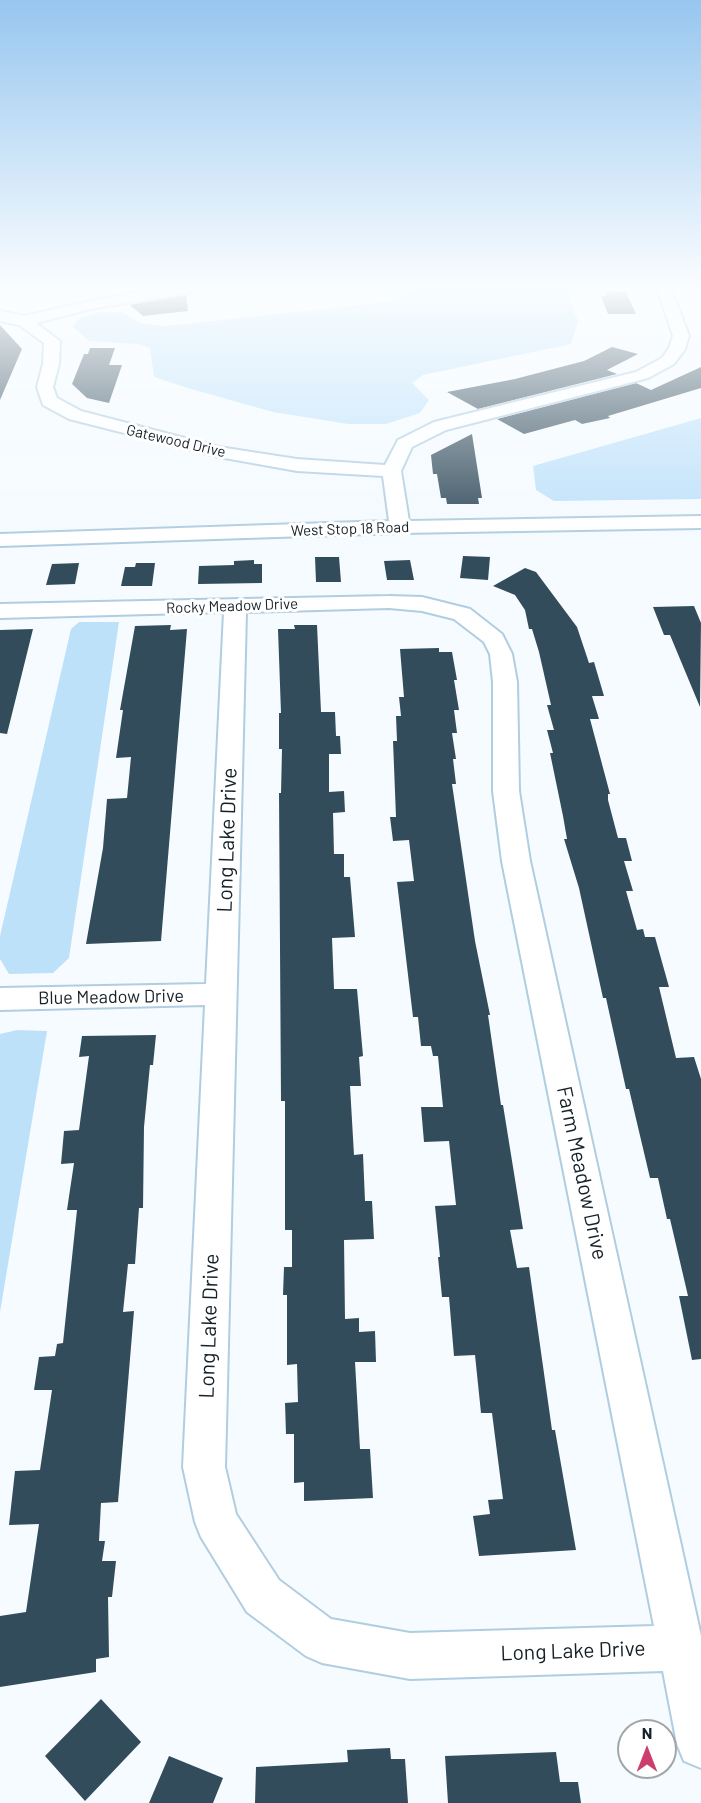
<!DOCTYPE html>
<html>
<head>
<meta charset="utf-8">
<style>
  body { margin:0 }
  #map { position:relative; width:701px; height:1803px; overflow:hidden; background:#f5fbff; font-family:Barlow,sans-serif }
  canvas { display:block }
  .north { position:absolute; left:617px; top:1719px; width:60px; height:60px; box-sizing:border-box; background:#fff; border:2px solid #a1a6a9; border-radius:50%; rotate:0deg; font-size:16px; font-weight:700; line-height:24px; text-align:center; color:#152027 }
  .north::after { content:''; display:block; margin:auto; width:21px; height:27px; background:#cc3f6c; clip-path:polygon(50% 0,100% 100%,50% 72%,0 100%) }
</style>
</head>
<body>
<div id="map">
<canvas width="701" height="1803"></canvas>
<div class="north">N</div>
</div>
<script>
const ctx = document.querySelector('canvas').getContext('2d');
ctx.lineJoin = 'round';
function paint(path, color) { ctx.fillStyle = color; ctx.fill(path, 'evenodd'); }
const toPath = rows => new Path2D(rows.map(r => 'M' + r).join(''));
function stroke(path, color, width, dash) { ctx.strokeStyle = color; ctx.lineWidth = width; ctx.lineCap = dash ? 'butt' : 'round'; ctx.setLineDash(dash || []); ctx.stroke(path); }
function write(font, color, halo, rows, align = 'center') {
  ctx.font = font + ' Barlow,sans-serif'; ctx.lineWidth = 6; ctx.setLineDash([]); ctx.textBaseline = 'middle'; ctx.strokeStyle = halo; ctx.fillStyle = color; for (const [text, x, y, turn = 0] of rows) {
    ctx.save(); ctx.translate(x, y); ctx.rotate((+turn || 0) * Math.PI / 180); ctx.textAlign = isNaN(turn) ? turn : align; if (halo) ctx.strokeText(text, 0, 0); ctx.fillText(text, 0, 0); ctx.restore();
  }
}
paint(toPath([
  [421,288,564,288,578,321,571,344,423,375,412,383,429,400,420,413,386,424,348,424,273,412,191,389,154,377,150,348,138,344,89,341,72,326,80,318,100,312,123,312,140,323,164,326,389,302],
  [701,418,701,499,554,501,536,490,533,466],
  [79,622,119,622,69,958,53,973,9,974,0,959,0,936,71,629],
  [17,1030,47,1031,0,1312,0,1034]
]), '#bee1fa');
paint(toPath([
  [605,291,626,292,636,314,608,314,601,296,607,296],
  [186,295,188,311,143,316,130,305],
  [0,325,22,349,0,400],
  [612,347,638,354,607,370,617,374,478,409,447,392,515,379,584,361],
  [90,348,115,348,109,365,122,365,109,403,87,398,72,384,84,354,88,354],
  [701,367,701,388,608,416,610,418,582,424,575,420,524,434,497,419,636,383,651,390],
  [472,434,482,498,478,498,479,504,447,504,446,498,441,498,437,474,433,474,431,455],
  [463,556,490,557,488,580,460,578],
  [315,557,339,557,341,582,316,582],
  [254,560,254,564,262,564,262,583,198,584,199,566,234,565,234,561],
  [410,560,414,580,387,580,384,561],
  [79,563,75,584,46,585,52,564],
  [136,563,155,563,152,586,121,586,125,567,135,567],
  [525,568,536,572,577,627,589,663,594,662,604,696,592,696,599,719,590,719,610,794,608,794,608,800,618,838,626,838,632,861,624,861,633,891,626,891,637,930,643,929,645,937,655,937,669,987,659,987,676,1058,694,1057,701,1079,701,1359,692,1360,679,1296,688,1296,670,1219,667,1219,658,1178,650,1178,629,1089,626,1089,606,998,603,998,579,888,564,839,567,839,563,816,550,753,553,753,547,730,554,730,547,705,551,705,539,652,532,629,529,629,525,610,515,595,493,586],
  [694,606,701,623,700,707,670,635,664,635,653,607],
  [171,625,170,630,187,629,161,941,86,944,103,848,107,799,127,798,131,757,116,758,123,710,120,710,135,626],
  [294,625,317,625,321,712,335,712,336,736,340,736,341,754,329,754,329,792,344,791,345,812,333,813,334,854,344,854,344,877,350,877,355,937,332,938,334,989,357,989,363,1056,359,1057,361,1086,350,1086,354,1155,363,1154,365,1201,372,1201,374,1239,344,1240,345,1319,359,1318,359,1332,375,1331,376,1362,355,1362,360,1449,370,1449,373,1498,304,1501,304,1482,294,1483,294,1434,286,1434,285,1403,298,1402,297,1364,287,1365,287,1295,283,1295,284,1267,292,1267,292,1230,285,1230,285,1101,281,1101,279,793,281,793,282,749,279,749,279,713,281,713,278,629,295,629],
  [33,629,7,734,0,733,0,630],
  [439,648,439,652,452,652,457,680,454,680,459,710,454,710,457,733,452,733,456,759,453,759,456,784,452,784,475,941,490,1015,488,1015,501,1105,503,1105,523,1229,510,1230,517,1268,529,1267,552,1430,555,1430,576,1550,479,1556,473,1516,490,1514,488,1500,503,1499,492,1413,481,1413,475,1355,454,1356,449,1297,442,1297,438,1257,440,1257,435,1206,456,1205,449,1141,424,1142,421,1107,443,1107,438,1056,433,1056,431,1046,421,1046,418,1017,413,1017,397,882,414,881,409,840,393,841,390,817,396,817,393,741,397,741,396,716,401,716,399,697,404,697,400,649],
  [156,1035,153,1065,150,1065,144,1127,143,1208,139,1208,135,1264,128,1264,123,1312,134,1311,118,1502,101,1503,99,1541,105,1541,102,1561,116,1561,112,1597,108,1597,109,1657,96,1659,96,1672,0,1687,0,1616,26,1612,39,1524,9,1525,15,1471,40,1470,52,1390,34,1390,39,1357,55,1356,57,1344,63,1343,77,1210,67,1210,74,1163,61,1164,64,1131,79,1130,89,1056,79,1057,82,1036],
  [101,1699,141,1742,85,1801,45,1756],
  [390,1748,391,1759,405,1759,408,1803,255,1803,256,1767,348,1762,347,1750],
  [556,1752,560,1782,578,1782,581,1803,448,1803,445,1756],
  [169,1756,223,1778,213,1803,149,1803]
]), '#334c5c');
const minor = toPath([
  [162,288,198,288,191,292,91,309,36,323,60,341,59,364,53,387,57,398,81,411,219,447,297,459,385,465,398,440,434,422,636,372,662,358,669,348,673,336,657,288,671,288,689,336,685,349,674,364,648,378,446,430,412,447,401,471,409,521,701,516,701,528,400,533,0,546,0,534,389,521,383,476,297,471,219,457,69,419,43,405,37,387,43,364,44,343,19,325,0,321,0,311,24,316,91,301,162,288],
  [389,596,422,597,470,609,502,634,512,654,517,682,519,791,530,861,701,1636,701,1768,684,1761,677,1744,663,1671,410,1679,322,1663,306,1656,247,1612,201,1537,195,1522,183,1467,205,1005,0,1010,0,988,206,984,224,612,0,618,0,604,389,596],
  [389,608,422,611,454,619,484,642,490,654,493,682,493,791,502,861,654,1626,410,1633,331,1619,279,1580,236,1514,225,1467,246,612,389,608]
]);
stroke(minor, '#b1cde0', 4);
paint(minor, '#fff');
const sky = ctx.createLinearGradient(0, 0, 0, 541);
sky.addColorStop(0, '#97c6ef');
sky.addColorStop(0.53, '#fafdff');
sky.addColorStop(1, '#fafdff00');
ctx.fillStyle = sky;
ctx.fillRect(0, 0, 701, 541);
write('15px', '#152027', '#fff', [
  ["Gatewood Drive",176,441,13],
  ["West Stop 18 Road",350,529,-2],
  ["Rocky Meadow Drive",232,606,-2]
]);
write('18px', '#152027', '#fff', [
  ["Blue Meadow Drive",111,997,-1]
]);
write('21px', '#152027', '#fff', [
  ["Long Lake Drive",227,840,-88],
  ["Farm Meadow Drive",582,1173,78],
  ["Long Lake Drive",209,1326,-88],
  ["Long Lake Drive",573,1651,-2]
]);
</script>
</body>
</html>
